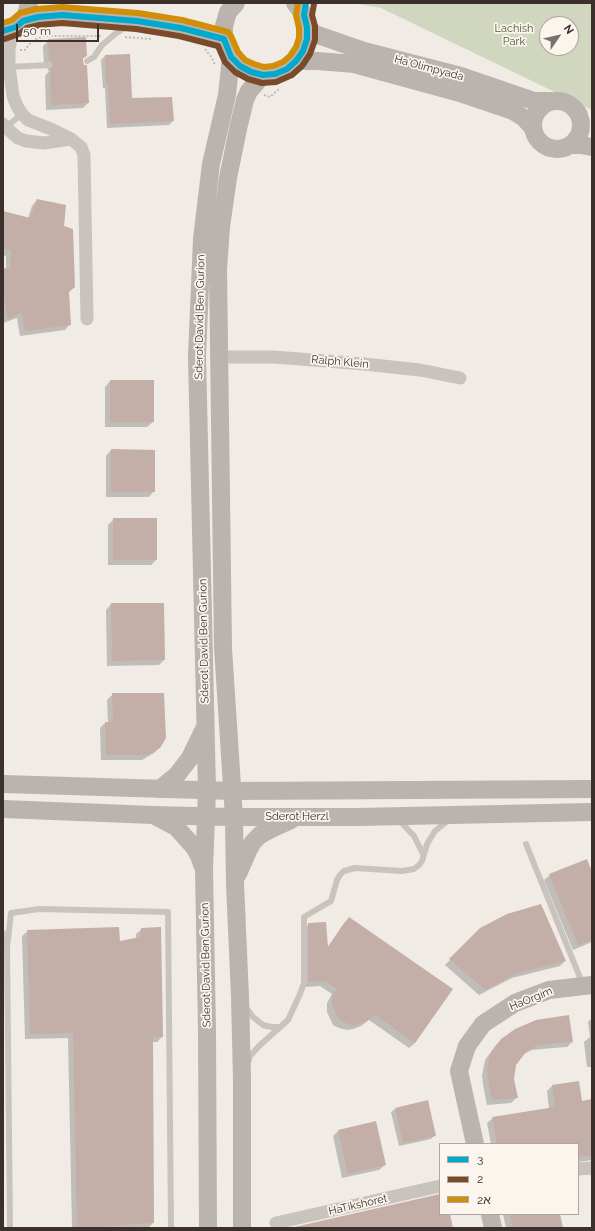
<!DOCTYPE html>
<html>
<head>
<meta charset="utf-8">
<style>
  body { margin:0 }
  #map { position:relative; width:595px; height:1231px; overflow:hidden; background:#f0ebe5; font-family:Raleway,"Noto Sans Hebrew",sans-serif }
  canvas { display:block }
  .frame { position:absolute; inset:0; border:4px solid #3b302b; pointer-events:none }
  .legend { position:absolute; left:439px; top:1143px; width:140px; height:72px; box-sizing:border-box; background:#fbf5ee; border:1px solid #aea6a0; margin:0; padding:5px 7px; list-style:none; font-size:12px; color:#3b302b }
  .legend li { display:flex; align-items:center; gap:8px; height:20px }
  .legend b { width:20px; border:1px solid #aea6a0 }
  .north { position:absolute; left:539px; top:16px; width:40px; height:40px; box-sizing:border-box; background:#fbf5ee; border:1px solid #aea6a0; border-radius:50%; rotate:56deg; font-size:11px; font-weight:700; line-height:16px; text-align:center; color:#3b302b }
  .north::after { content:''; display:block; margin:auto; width:14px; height:18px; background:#7a716c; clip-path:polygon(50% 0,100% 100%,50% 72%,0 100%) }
  .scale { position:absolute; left:16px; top:24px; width:83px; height:18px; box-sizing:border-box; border:2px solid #3b302b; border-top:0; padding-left:5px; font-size:12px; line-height:14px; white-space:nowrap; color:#3b302b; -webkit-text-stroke:3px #fbf5ee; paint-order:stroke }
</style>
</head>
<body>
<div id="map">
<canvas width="595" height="1231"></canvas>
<div class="frame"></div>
<ul class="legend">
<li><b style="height:5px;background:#00a9ce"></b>3</li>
<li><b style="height:5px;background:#7a4b2a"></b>2</li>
<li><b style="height:5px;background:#d18e09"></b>2א</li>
</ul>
<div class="north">N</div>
<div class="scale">50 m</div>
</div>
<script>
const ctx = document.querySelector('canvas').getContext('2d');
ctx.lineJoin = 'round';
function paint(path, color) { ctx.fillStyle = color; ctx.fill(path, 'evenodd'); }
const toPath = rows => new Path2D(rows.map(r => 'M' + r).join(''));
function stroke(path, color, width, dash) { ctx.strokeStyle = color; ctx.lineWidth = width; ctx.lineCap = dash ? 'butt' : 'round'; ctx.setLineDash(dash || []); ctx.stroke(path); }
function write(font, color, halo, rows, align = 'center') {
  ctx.font = font + ' Raleway,sans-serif'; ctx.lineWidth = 3.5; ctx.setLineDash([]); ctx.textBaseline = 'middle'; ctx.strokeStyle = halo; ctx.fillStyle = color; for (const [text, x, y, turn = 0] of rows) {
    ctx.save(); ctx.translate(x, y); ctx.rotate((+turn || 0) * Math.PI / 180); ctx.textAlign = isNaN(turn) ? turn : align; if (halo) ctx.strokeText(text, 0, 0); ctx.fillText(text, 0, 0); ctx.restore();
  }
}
paint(toPath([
  [354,3,592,3,592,110,381,8],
  [547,24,571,24,571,48,547,48]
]), '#d1d6bf');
paint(toPath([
  [49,40,86,56,82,59,88,103,83,108,46,110,45,76,49,71,47,68,44,66,43,46],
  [105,56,131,99,173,121,169,125,107,128,105,88,103,88,101,60],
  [37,200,68,292,70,324,65,330,20,336,17,318,3,323,3,269,6,269,6,256,3,255,3,212,28,218,32,206],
  [110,381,153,422,147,427,105,427,105,387],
  [111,450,154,491,149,497,106,497,106,456],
  [114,519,156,560,151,565,108,565,108,525],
  [111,604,164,660,159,665,107,666,106,610],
  [113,694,160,747,154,753,142,760,101,760,100,728,105,723,108,723,107,700],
  [592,874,592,942,573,950,544,880,550,875],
  [349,918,451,990,415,1043,409,1048,369,1020,361,1026,353,1029,347,1030,339,1028,333,1025,327,1012,327,1003,332,994,320,986,304,987,304,930,309,924,327,948,344,923],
  [160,928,162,1037,157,1042,152,1042,153,1223,148,1228,72,1228,68,1038,25,1039,22,936,28,931,119,942,136,939,136,934,142,929],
  [481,929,565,961,560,966,512,978,479,995,445,965],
  [592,1018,592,1067,587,1067,584,1042,590,1037,588,1022],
  [501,1040,572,1042,567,1047,553,1048,532,1050,522,1055,515,1065,513,1079,517,1097,511,1103,487,1105,484,1090,482,1076,485,1060,496,1045],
  [552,1086,581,1102,592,1100,592,1160,578,1162,578,1144,491,1144,487,1123,493,1118,549,1109,547,1091],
  [395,1109,435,1135,431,1139,399,1146,391,1112],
  [375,1123,385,1165,379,1170,342,1178,333,1136,338,1131],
  [503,1214,559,1214,562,1228,506,1228]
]), '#0003');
paint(toPath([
  [86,37,87,56,83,58,83,61,84,65,87,65,89,103,51,105,50,69,53,67,53,62,49,61,48,39],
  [130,54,132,98,172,97,174,121,110,124,108,85,106,85,105,55],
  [37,199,66,205,64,226,73,229,75,287,69,292,71,325,25,331,22,313,7,319,4,294,3,294,3,268,10,269,11,250,3,249,3,211,30,218],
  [110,380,154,380,154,422,110,422],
  [111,449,155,450,155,492,111,492],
  [113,518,157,518,157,560,113,560],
  [111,603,164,603,165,660,112,661],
  [112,693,164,693,166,738,160,748,148,755,106,755,105,722,113,722],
  [587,859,592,872,592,940,578,945,549,874],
  [541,904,566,961,518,973,485,990,449,959,480,928,507,914],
  [349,917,453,989,415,1043,375,1015,368,1020,360,1024,353,1025,345,1023,339,1019,332,1006,332,996,337,989,325,981,308,982,308,923,326,922,328,947],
  [119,927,120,941,140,937,141,928,161,927,163,1037,153,1037,154,1223,109,1226,108,1228,77,1228,73,1033,30,1034,27,930],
  [569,1015,573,1042,559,1043,538,1045,526,1052,516,1065,514,1079,518,1098,492,1100,489,1084,487,1070,490,1054,501,1039,515,1029,536,1020],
  [579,1081,582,1101,592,1099,592,1156,578,1157,578,1144,497,1144,492,1117,555,1107,552,1085],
  [428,1100,436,1136,403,1143,395,1108],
  [376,1121,386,1165,348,1174,338,1130],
  [440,1194,440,1214,450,1214,453,1228,290,1228],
  [509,1214,560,1214,563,1228,513,1228]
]), '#c3afa7');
stroke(toPath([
  [125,37,151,39],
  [205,49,212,58,215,65],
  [20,50,25,50,31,42,43,36,101,36],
  [264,95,270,97,280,88]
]), '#c2bbb6', 2, [2, 2]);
stroke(toPath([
  [87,61,94,57,102,45,108,40,115,34,129,25],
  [8,67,49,65],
  [6,127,22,114],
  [399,820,414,836,423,854],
  [526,844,583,985],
  [3,933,7,944],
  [245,1006,253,1017,263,1025,271,1027,280,1027],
  [248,1063,250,1056,259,1046,288,1020,300,994,304,983,304,917,331,901,337,880,340,875,344,871,355,868,402,871,414,869,419,865,422,861,427,844,435,831,450,819],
  [10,1228,7,948,11,913,39,909,168,912,171,1228]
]), '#c9c3be', 6);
stroke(toPath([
  [16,27,11,37,9,50,9,67,13,96,17,106,22,114,28,120,51,129,71,139,81,147,84,155,87,319],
  [3,124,12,133,18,138,26,141,44,143,71,139],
  [219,357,274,357,364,364,420,370,460,378],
  [578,1169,592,1168],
  [276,1223,440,1186]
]), '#c9c3be', 13);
stroke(toPath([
  [236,3,228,12,224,26,224,39,227,49,231,57,240,66,251,72,263,75,275,74,287,69,296,61,303,51,307,39,307,27,304,15,295,3],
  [23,21,38,17,62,15,96,17,137,21,181,28,224,39],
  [307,27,315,34,364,51,461,76,534,101,554,101],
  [3,31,16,27,23,21,26,15,29,3],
  [296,61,318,61,354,64,460,93,513,111,524,118,533,128],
  '533 125a24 24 0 1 1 48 0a24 24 0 1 1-48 0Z',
  [570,145,581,145,592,147],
  [3,784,233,791,592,789],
  [160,789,177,775,190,758,204,729],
  [3,809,153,815,234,817,358,817,592,812],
  [155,816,176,827,194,847,199,856,203,867],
  [238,874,249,849,253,842,260,835,271,829,291,820],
  [475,1144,459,1071,467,1046,483,1024,515,1003,549,990,592,985],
  [490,1214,493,1228],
  [208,1228,207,1031,204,870,207,790,197,356,202,239,211,164,227,95,231,57],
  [242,1228,242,1079,240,997,235,883,234,817,223,648,218,269,221,227,228,178,238,129,245,100,249,91,263,75]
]), '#bab3ae', 18);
stroke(toPath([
  [3,31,16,27,23,21,38,17,62,15,137,21,181,28,224,39,231,57,240,66,251,72,263,75,275,74,287,69,296,61,303,51,307,39,307,27,304,15,306,3]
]), '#00a9ce', 6);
stroke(toPath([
  [5,39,19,34,27,28,39,25,62,23,136,29,179,36,218,46,225,62,235,72,248,79,262,83,276,82,292,75,302,66,310,54,315,40,315,26,312,15,314,4]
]), '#7a4b2a', 6);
stroke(toPath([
  [3,23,12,20,20,13,36,9,62,7,138,13,182,20,228,32,231,36,238,52,245,60,254,64,264,67,273,66,283,62,290,56,296,47,299,38,299,28,296,15,298,3]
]), '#d18e09', 6);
write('11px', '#4a5a2e', '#fbf5ee', [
  ["Lachish",514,29],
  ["Park",514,42]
]);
write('11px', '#3b302b', '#fbf5ee', [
  ["Ha'Olimpyada",429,68,15],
  ["Sderot David Ben Gurion",200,317,-89],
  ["Ralph Klein",340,362,5],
  ["Sderot David Ben Gurion",204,641,-91],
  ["Sderot Herzl",297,817],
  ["Sderot David Ben Gurion",206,965,-91],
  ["HaOrgim",531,999,-22],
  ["HaTikshoret",358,1205,-13]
]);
</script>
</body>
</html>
